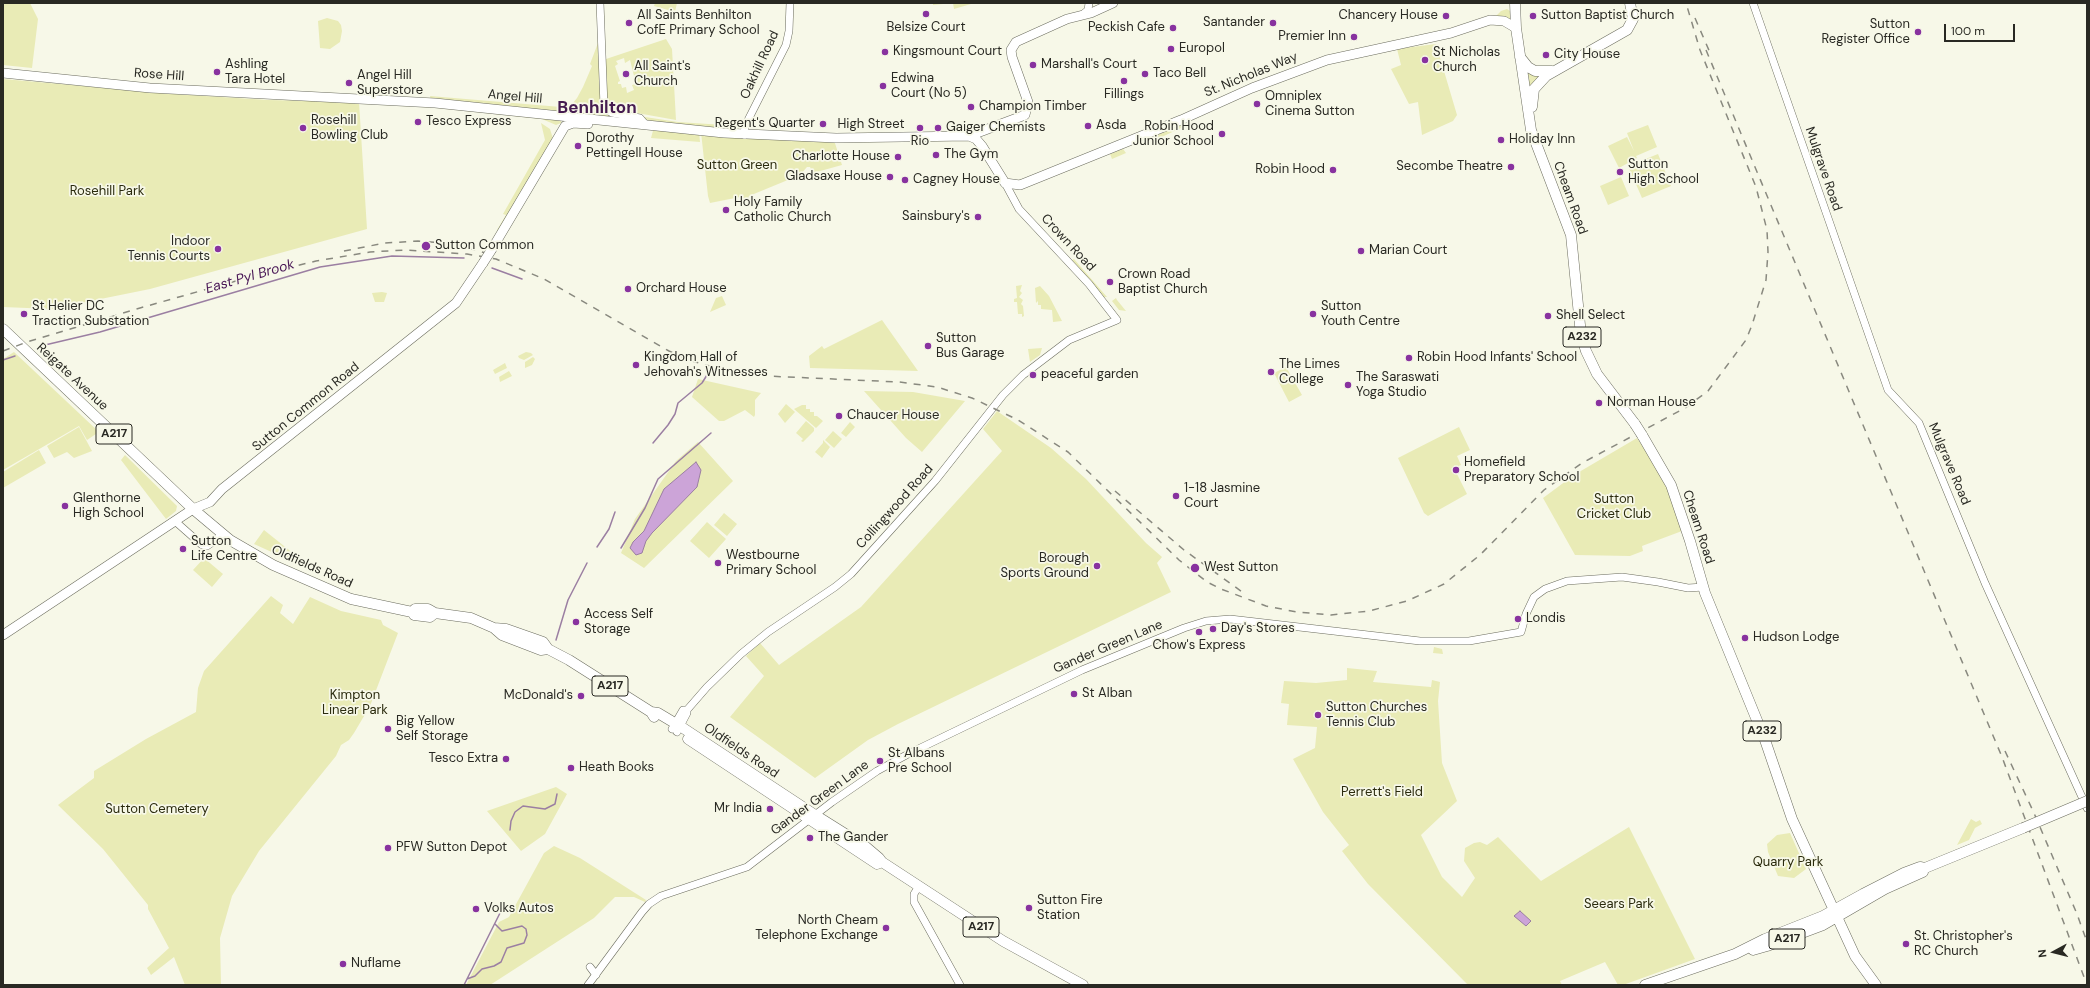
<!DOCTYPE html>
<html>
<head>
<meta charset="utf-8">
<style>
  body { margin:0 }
  #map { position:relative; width:2090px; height:988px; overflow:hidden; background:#f7f8e8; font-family:"DM Sans",sans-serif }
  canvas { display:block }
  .frame { position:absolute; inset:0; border:4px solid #292923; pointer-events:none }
  .north { position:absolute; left:2034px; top:932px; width:40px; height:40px; -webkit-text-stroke:3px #f7f8e8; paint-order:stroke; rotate:263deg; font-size:11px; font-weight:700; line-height:16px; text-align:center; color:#292923 }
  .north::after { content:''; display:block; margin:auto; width:14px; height:18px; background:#292923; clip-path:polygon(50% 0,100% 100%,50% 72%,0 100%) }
  .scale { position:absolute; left:1944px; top:24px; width:71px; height:18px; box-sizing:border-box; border:2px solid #292923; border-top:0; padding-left:5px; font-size:12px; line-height:14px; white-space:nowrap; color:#292923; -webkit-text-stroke:3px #f7f8e8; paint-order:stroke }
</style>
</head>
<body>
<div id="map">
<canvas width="2090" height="988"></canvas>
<div class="frame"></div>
<div class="north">N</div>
<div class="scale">100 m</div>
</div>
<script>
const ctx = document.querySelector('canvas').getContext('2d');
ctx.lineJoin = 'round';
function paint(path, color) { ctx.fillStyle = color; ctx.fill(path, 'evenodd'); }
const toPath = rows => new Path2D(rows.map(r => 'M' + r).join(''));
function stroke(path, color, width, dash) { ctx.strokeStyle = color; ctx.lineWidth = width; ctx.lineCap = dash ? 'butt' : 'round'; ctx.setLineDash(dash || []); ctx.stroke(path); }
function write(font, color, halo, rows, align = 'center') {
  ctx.font = font + ' "DM Sans",sans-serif'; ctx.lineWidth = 3.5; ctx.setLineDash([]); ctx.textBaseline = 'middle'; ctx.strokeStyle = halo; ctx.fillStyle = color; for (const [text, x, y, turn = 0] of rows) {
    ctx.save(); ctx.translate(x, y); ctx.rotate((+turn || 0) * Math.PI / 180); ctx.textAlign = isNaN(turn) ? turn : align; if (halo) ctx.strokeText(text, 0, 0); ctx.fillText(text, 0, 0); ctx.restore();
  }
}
paint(toPath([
  [3,3,30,3,38,19,32,68,3,65],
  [655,3,677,3,675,12,654,6],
  [933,3,971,3,971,4,954,9,953,3,933,5],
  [1507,9,1510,11,1511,21,1495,17,1501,11],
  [327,18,338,21,341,25,342,31,340,42,330,49,320,48,318,21],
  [666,39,672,49,676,120,609,108,606,101,606,59],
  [624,58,625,63,630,60,634,76,636,76,637,79,635,80,636,84,632,85,634,90,627,93,626,87,622,88,621,84,618,84,618,82,620,81,615,66,618,64,616,61],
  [598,43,603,107,639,119,565,114,565,105,573,103,577,98,583,87,592,66,590,64],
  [1436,44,1457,115,1453,121,1422,135,1418,102,1409,104,1391,69,1401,65,1397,49],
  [1527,72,1540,77,1529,93],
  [3,79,174,94,268,100,359,102,367,229,150,289,51,309,3,307],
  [430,96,561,107,561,112,431,100],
  [440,108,561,119,561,123,556,125,542,119],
  [645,117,678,122,724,125,723,131,647,124,642,118],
  [541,123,550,129,554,142,502,233,497,230,506,215,503,214,545,140],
  [1182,125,1183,127,1151,142,1149,138],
  [1648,125,1657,147,1636,156,1637,158,1619,168,1608,146,1627,137,1634,151,1627,133],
  [654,127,699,132,700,142,651,138],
  [701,132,833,137,842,165,813,173,810,167,807,167,800,175,749,196,748,199,740,197,710,203,708,196],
  [1123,149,1126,153,1112,159,1110,154],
  [1658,154,1671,186,1642,198,1628,166],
  [1621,177,1629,196,1608,205,1600,186],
  [1074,259,1107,297,1104,297,1072,260],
  [1022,285,1020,291,1022,293,1019,297,1023,300,1021,304,1023,306,1024,316,1022,317,1022,314,1018,314,1017,302,1014,302,1014,299,1017,298,1016,286],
  [1040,286,1049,296,1062,321,1053,322,1052,310,1041,309,1041,305,1038,305,1038,301,1036,303,1035,288],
  [382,292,387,293,384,302,375,302,372,293],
  [722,296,726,305,710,312,716,298],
  [1116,298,1117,300,1126,311,1119,310,1112,301],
  [882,320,918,371,810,368,809,356,822,346,824,349],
  [1042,348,1040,355,1030,362,1028,349],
  [14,352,99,432,87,440,79,426,3,470,3,359],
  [526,352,531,353,533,355,524,360,519,358,518,356],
  [533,357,535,359,532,365,525,368,525,362],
  [505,363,507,368,495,374,493,370],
  [1286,367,1302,395,1289,402,1274,373],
  [509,371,512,376,500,382,499,377],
  [698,379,761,393,755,400,755,415,754,417,745,410,724,421,719,421,692,397],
  [864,391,913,392,965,401,922,452,906,438],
  [786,404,795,412,785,423,778,414],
  [802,405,806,405,806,409,810,409,810,412,814,412,814,416,817,416,823,421,816,428,794,409],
  [997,411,1051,448,1086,479,1146,543,1162,557,1157,563,1171,592,898,724,868,740,815,778,730,717,764,676,746,656,760,643,779,665,861,607,1002,451,983,429],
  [806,421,814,428,814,431,803,442,801,441,803,439,796,433],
  [850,422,855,427,846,437,841,433],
  [79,427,92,451,74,458,67,452,54,458,47,446],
  [1459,427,1470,450,1457,456,1461,465,1454,468,1467,494,1428,516,1424,513,1398,458],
  [833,431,842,439,834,448,825,440],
  [1637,438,1659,471,1676,508,1682,531,1642,546,1643,551,1630,556,1575,555,1543,498,1574,475],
  [823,440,830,447,822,458,815,452,823,443],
  [698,442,733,481,644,568,621,553,635,519,676,461],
  [39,450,46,463,3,488,3,472],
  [125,455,177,506,176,511,166,519,121,460],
  [724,513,737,524,727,536,714,525],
  [707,522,726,539,709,558,690,541],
  [264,530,294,554,287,559,254,544],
  [204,558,223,574,212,587,193,570],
  [271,596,283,605,280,613,293,624,310,597,341,611,381,620,383,625,398,633,370,706,354,733,349,740,341,745,336,756,259,851,232,896,220,938,221,985,185,985,174,957,151,975,147,968,169,948,148,909,148,905,103,849,58,805,94,778,94,771,146,739,196,712,198,688,204,671],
  [1434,647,1442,649,1443,654,1433,653],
  [1347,668,1377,671,1373,682,1431,687,1432,680,1440,682,1438,701,1442,763,1457,801,1421,835,1442,877,1462,897,1475,878,1464,861,1465,848,1474,843,1480,842,1487,845,1498,837,1541,881,1629,827,1695,959,1623,985,1618,985,1605,962,1560,981,1562,985,1468,985,1368,884,1342,851,1349,845,1323,812,1293,759,1315,748,1317,727,1287,725,1289,704,1281,703,1284,681,1316,683,1347,680],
  [556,787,567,794,545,834,521,851,487,811],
  [1971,819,1976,822,1980,820,1982,824,1975,828,1969,840,1957,845],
  [1790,833,1806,869,1794,878,1778,876,1768,852,1767,844,1777,835],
  [554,846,580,858,646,900,645,902,634,897,615,897,594,918,490,985,466,985,499,922,509,917,544,853]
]), '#e9ebb6');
const water = toPath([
  [696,462,701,470,697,487,652,533,646,541,642,553,636,555,630,548,633,542,644,531,664,489,696,462],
  [1520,911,1531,921,1526,926,1514,916,1520,911]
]);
paint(water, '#cca4d8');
stroke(water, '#9b7fa2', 1);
stroke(toPath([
  [492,268,522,279],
  [45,345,100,332,320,267,392,256,464,258],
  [3,360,15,356],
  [653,443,668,425,675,414,678,403,702,383,707,375],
  [597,547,609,529,615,512],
  [621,548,645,508,658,479,711,433],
  [556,640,568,600,587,563],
  [510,830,511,821,515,812,523,806,545,809,555,804,557,794],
  [467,979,475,976,482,969,494,966,501,962,507,948,524,943,527,935,526,929,522,926,502,931,495,924],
  [464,985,501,911]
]), '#9b7fa2', 1.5);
const minor = toPath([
  [600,3,604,106,605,109,612,113,640,118,646,125],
  [1753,3,1888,390,1919,423,1985,583,2087,808],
  [1082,15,1088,10,1089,3],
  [744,135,745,126,786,45,789,31,790,3],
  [176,522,202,545,207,546,216,540,221,534],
  [672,729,683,710,687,710,707,687,741,654,768,632,835,587,851,574,935,481,1003,395,1023,375,1069,340,1117,320,1089,284,1019,209,1005,183],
  [677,732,687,713,687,710],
  [919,886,914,894,914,902,960,985],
  [590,967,596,975],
  [588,985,642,912,649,904,661,896,747,867,832,802,877,771,910,753,1082,670,1184,628,1206,621,1230,619,1420,641,1469,641,1521,632,1526,614,1534,597,1545,589,1567,581,1622,577,1658,582,1688,588,1704,587]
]);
const major = toPath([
  [3,73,150,88,435,103,724,133,836,138,969,136,1025,115,1028,102,1012,57,1011,50,1016,42,1067,19,1091,13,1113,3],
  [969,136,976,139,982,146,1005,183,1020,185,1181,120,1252,88,1327,60,1451,33,1490,20,1504,21,1516,28],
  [492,249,565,126,573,123,588,124],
  [3,635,193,509,210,502,222,489,456,303,483,263]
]);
const highway = toPath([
  [1515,3,1516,28,1531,130,1571,235,1581,335,1586,351,1597,374,1635,424],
  [1520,57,1528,67,1535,71,1552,71],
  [1532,107,1534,89,1546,76,1627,30,1633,19,1630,3],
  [3,329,193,509,230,540,273,565,351,599,412,612,414,615,430,617,435,613],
  [1642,435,1671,485,1690,541,1705,593,1765,740,1792,819,1855,956,1876,985],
  [412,612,415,609,428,609,435,613,471,618,494,628,502,635,541,650,548,649],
  [494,628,506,629,543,642,548,649,569,660,651,712,654,717],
  [651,712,658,713,683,728,815,815,866,847,879,858,882,862,1003,941,1083,985],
  [688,739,877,864,882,862],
  [1753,950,1767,946,1823,925,1885,889,1923,872],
  [1645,985,1735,954,1765,939,1823,916,1863,894,1904,873,1920,867,1925,868,2023,828]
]);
stroke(minor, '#6b6c5e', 8);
stroke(major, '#6b6c5e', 10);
stroke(highway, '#6b6c5e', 11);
stroke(minor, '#fff', 7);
stroke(major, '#fff', 9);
stroke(highway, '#fff', 10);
stroke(toPath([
  [1695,18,1711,55],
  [1706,50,2002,757,2087,985],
  [344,251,385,243,418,241,454,244,489,254],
  [3,351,27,342,140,308,250,277,316,261,370,252,405,250,467,254,496,259,544,279,669,351,692,361,717,368,767,376,899,382,937,387,972,398,1018,420,1068,452,1179,560,1207,582,1221,589,1266,606,1297,612,1331,615,1369,611,1407,601,1444,584,1480,555,1544,490,1582,463,1685,408,1708,391,1746,340,1752,325,1766,280,1768,252,1767,230,1756,187,1700,50,1686,3],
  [1115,491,1184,550,1245,594],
  [2005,751,2034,813,2077,914,2087,942]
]), '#89897f', 1.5, [7, 7]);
const majorBridge = toPath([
  [483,263,492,249]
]);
const highwayBridge = toPath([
  [1635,424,1642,435],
  [2023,828,2087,801]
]);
stroke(majorBridge, '#6b6c5e', 10, []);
stroke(highwayBridge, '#6b6c5e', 11, []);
stroke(majorBridge, '#fff', 9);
stroke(highwayBridge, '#fff', 10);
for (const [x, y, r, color] of [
  [926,14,4,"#88329f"],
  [1446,16,4,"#88329f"],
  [1533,16,4,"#88329f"],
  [629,23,4,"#88329f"],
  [1273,23,4,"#88329f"],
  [1173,28,4,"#88329f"],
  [1918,32,4,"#88329f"],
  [1354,37,4,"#88329f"],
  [1171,49,4,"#88329f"],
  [885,52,4,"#88329f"],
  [1546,55,4,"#88329f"],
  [1425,60,4,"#88329f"],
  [1033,65,4,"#88329f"],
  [217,72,4,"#88329f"],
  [626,74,4,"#88329f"],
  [1145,74,4,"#88329f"],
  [1124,81,4,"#88329f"],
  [349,83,4,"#88329f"],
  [883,86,4,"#88329f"],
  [1257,104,4,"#88329f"],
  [971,107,4,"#88329f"],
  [418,122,4,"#88329f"],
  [823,124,4,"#88329f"],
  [1088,126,4,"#88329f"],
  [303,128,4,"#88329f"],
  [920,128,4,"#88329f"],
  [938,128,4,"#88329f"],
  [1222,134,4,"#88329f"],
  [1501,140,4,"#88329f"],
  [578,146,4,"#88329f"],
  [936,155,4,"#88329f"],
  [898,157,4,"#88329f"],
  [1511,167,4,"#88329f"],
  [1333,170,4,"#88329f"],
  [1620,172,4,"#88329f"],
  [890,177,4,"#88329f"],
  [905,180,4,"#88329f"],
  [726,210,4,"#88329f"],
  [978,217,4,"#88329f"],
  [426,246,5,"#88329f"],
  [218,249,4,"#88329f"],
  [1361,251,4,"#88329f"],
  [1110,282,4,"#88329f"],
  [628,289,4,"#88329f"],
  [24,314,4,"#88329f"],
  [1313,314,4,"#88329f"],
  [1548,316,4,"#88329f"],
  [928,346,4,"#88329f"],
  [1409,358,4,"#88329f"],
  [636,365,4,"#88329f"],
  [1271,372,4,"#88329f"],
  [1033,375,4,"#88329f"],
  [1348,385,4,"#88329f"],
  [1599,403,4,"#88329f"],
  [839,416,4,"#88329f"],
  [1456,470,4,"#88329f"],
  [1176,496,4,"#88329f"],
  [65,506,4,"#88329f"],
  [183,549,4,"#88329f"],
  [718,563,4,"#88329f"],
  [1097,566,4,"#88329f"],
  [1195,568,5,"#88329f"],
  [1518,619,4,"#88329f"],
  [576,622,4,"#88329f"],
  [1213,629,4,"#88329f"],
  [1199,632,4,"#88329f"],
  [1745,638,4,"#88329f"],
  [1074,694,4,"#88329f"],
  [581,696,4,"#88329f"],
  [1318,715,4,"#88329f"],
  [388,729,4,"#88329f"],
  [506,759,4,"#88329f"],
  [880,761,4,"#88329f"],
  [571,768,4,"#88329f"],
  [770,809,4,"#88329f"],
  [810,838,4,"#88329f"],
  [388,848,4,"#88329f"],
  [1029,908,4,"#88329f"],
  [476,909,4,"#88329f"],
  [886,928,4,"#88329f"],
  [1906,944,4,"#88329f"],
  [343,964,4,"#88329f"]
]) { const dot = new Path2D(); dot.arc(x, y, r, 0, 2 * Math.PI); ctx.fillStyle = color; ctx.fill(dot); stroke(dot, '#f7f8e8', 1.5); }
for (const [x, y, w] of [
  [1582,337,38],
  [114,434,36],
  [610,686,36],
  [1762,731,38],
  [981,927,36],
  [1787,939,36]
]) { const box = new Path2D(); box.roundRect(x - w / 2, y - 10, w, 20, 3); ctx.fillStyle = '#f7f8e8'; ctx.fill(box); stroke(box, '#292923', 1); }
write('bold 12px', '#292923', null, [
  ["A232",1582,337],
  ["A217",114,434],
  ["A217",610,686],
  ["A232",1762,731],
  ["A217",981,927],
  ["A217",1787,939]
]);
write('13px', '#292923', '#f7f8e8', [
  ["All Saints Benhilton",637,16],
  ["CofE Primary School",637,31],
  ["Chancery House",1438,16,"right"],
  ["Sutton Baptist Church",1541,16],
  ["Santander",1265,23,"right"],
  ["Sutton",1910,25,"right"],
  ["Register Office",1910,40,"right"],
  ["Belsize Court",926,28,"center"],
  ["Peckish Cafe",1165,28,"right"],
  ["Premier Inn",1346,37,"right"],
  ["Europol",1179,49],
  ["Kingsmount Court",893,52],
  ["St Nicholas",1433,53],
  ["Church",1433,68],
  ["City House",1554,55],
  ["Ashling",225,65],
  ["Tara Hotel",225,80],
  ["Marshall's Court",1041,65],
  ["All Saint's",634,67],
  ["Church",634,82],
  ["Taco Bell",1153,74],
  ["Angel Hill",357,76],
  ["Superstore",357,91],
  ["Edwina",891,79],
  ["Court (No 5)",891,94],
  ["Fillings",1124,95,"center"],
  ["Omniplex",1265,97],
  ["Cinema Sutton",1265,112],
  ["Champion Timber",979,107],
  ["Rosehill",311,121],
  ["Bowling Club",311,136],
  ["Tesco Express",426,122],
  ["Regent's Quarter",815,124,"right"],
  ["Asda",1096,126],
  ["Robin Hood",1214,127,"right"],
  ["Junior School",1214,142,"right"],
  ["Gaiger Chemists",946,128],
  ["Dorothy",586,139],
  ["Pettingell House",586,154],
  ["Holiday Inn",1509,140],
  ["Rio",920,142,"center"],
  ["The Gym",944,155],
  ["Charlotte House",890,157,"right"],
  ["Sutton",1628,165],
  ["High School",1628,180],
  ["Secombe Theatre",1503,167,"right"],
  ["Robin Hood",1325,170,"right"],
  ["Gladsaxe House",882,177,"right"],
  ["Cagney House",913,180],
  ["Holy Family",734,203],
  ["Catholic Church",734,218],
  ["Sainsbury's",970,217,"right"],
  ["Indoor",210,242,"right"],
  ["Tennis Courts",210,257,"right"],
  ["Sutton Common",435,246],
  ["Marian Court",1369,251],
  ["Crown Road",1118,275],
  ["Baptist Church",1118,290],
  ["Orchard House",636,289],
  ["St Helier DC",32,307],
  ["Traction Substation",32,322],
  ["Sutton",1321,307],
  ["Youth Centre",1321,322],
  ["Shell Select",1556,316],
  ["Sutton",936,339],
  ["Bus Garage",936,354],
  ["Kingdom Hall of",644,358],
  ["Jehovah's Witnesses",644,373],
  ["Robin Hood Infants' School",1417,358],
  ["The Limes",1279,365],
  ["College",1279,380],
  ["peaceful garden",1041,375],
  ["The Saraswati",1356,378],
  ["Yoga Studio",1356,393],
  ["Norman House",1607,403],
  ["Chaucer House",847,416],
  ["Homefield",1464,463],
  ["Preparatory School",1464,478],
  ["1-18 Jasmine",1184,489],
  ["Court",1184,504],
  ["Glenthorne",73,499],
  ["High School",73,514],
  ["Sutton",191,542],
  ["Life Centre",191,557],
  ["Westbourne",726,556],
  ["Primary School",726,571],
  ["Borough",1089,559,"right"],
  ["Sports Ground",1089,574,"right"],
  ["West Sutton",1204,568],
  ["Access Self",584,615],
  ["Storage",584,630],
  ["Londis",1526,619],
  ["Day's Stores",1221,629],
  ["Hudson Lodge",1753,638],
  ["Chow's Express",1199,646,"center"],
  ["St Alban",1082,694],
  ["McDonald's",573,696,"right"],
  ["Sutton Churches",1326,708],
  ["Tennis Club",1326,723],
  ["Big Yellow",396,722],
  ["Self Storage",396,737],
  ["St Albans",888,754],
  ["Pre School",888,769],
  ["Tesco Extra",498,759,"right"],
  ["Heath Books",579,768],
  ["Mr India",762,809,"right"],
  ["The Gander",818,838],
  ["PFW Sutton Depot",396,848],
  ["Sutton Fire",1037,901],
  ["Station",1037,916],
  ["Volks Autos",484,909],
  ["North Cheam",878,921,"right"],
  ["Telephone Exchange",878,936,"right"],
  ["St. Christopher's",1914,937],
  ["RC Church",1914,952],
  ["Nuflame",351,964]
], 'left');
write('13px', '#292923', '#f7f8e8', [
  ["Oakhill Road",760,65,-65],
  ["Rose Hill",159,75,4],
  ["St. Nicholas Way",1251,75,-22],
  ["Angel Hill",515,97,5],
  ["High Street",871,125],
  ["Mulgrave Road",1823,169,71],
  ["Cheam Road",1570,198,70],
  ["Crown Road",1068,243,47],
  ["Reigate Avenue",72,377,43],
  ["Sutton Common Road",306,407,-39],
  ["Mulgrave Road",1949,464,67],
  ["Collingwood Road",895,507,-48],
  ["Cheam Road",1698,527,72],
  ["Oldfields Road",312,567,24],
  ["Gander Green Lane",1108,647,-23],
  ["Oldfields Road",741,751,34],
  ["Gander Green Lane",820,798,-36]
]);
write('13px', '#2b2b0e', '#f7f8e8', [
  ["Sutton Green",737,166],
  ["Rosehill Park",107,192],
  ["Sutton",1614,500],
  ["Cricket Club",1614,515],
  ["Kimpton",355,696],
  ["Linear Park",355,711],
  ["Perrett's Field",1382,793],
  ["Sutton Cemetery",157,810],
  ["Quarry Park",1788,863],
  ["Seears Park",1619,905]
]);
write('italic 14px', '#491756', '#f7f8e8', [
  ["East Pyl Brook",250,277,-16]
]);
write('bold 17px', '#451b50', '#f7f8e8', [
  ["Benhilton",597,109]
]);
</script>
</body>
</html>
